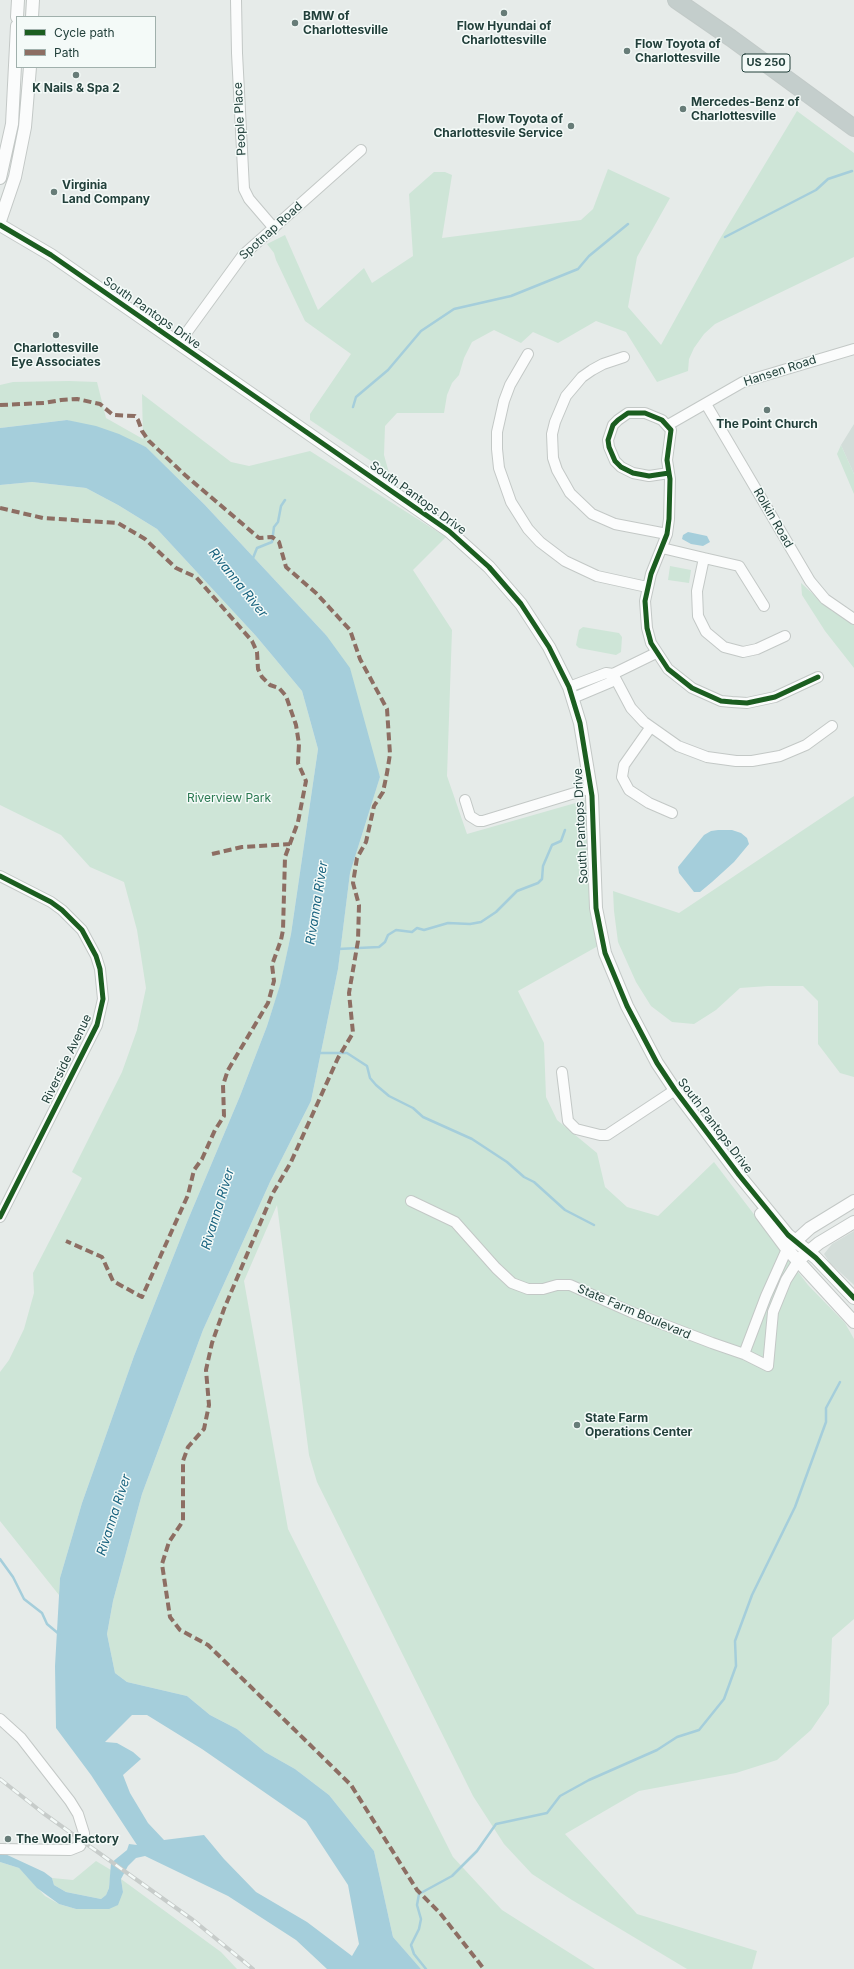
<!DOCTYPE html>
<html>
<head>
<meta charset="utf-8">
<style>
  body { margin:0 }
  #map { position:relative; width:854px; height:1969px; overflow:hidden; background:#e6ebe9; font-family:Inter,sans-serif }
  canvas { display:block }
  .legend { position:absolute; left:16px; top:16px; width:140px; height:52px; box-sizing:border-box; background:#f4faf8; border:1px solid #a0b0ac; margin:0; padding:5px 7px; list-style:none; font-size:12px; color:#22403b }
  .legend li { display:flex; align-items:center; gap:8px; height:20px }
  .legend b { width:20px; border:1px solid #a0b0ac }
</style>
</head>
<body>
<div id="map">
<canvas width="854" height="1969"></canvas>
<ul class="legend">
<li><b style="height:5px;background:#1b5e20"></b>Cycle path</li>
<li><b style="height:5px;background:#8d6e63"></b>Path</li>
</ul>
</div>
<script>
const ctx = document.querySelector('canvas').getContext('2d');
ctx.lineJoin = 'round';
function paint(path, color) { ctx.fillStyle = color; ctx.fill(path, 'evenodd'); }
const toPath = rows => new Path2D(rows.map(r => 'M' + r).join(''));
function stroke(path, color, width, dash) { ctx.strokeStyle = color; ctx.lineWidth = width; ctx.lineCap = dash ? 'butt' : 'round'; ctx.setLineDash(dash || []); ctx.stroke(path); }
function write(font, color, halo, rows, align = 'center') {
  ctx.font = font + ' Inter,sans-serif'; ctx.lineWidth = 3; ctx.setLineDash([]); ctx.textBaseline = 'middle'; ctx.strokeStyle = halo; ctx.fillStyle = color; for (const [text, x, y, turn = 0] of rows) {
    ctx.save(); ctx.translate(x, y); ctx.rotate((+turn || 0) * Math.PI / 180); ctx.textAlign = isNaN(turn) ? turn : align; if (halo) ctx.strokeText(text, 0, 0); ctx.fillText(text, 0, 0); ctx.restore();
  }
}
paint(toPath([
  [854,424,854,474,841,445],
  [854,1231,854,1285,830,1263,824,1254,832,1244]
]), '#d3ddd9');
paint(toPath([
  [797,111,854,153,854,257,715,324,704,334,694,348,689,359,688,371,657,382,626,332,596,321,558,343,533,332,521,343,494,330,472,342,464,358,459,375,452,383,447,395,444,413,397,413,385,426,384,455,389,473,310,420,310,414,351,354,305,321,276,260,274,253,267,244,285,235,318,310,364,268,372,283,413,256,409,194,434,172,445,172,452,175,442,238,581,220,593,209,608,169,670,198,637,257,628,307,661,345,718,242],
  [69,381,97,382,106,418,143,439,142,394,231,462,249,466,310,451,446,537,413,570,452,630,447,776,467,834,586,800,591,899,598,946,518,991,544,1043,546,1097,557,1120,597,1153,605,1187,627,1207,658,1216,714,1162,808,1285,845,1323,854,1339,854,1619,832,1638,829,1704,811,1730,777,1760,736,1773,639,1791,565,1834,637,1914,757,1951,752,1969,687,1969,572,1900,532,1874,504,1844,473,1796,317,1482,309,1455,277,1205,244,1281,288,1529,453,1857,502,1910,595,1969,421,1969,393,1937,374,1851,329,1795,295,1769,265,1752,237,1729,210,1715,187,1696,127,1682,115,1673,107,1634,113,1601,142,1494,203,1330,270,1182,311,1101,338,969,350,873,380,777,326,635,204,504,146,447,67,420,0,428,0,385,13,382],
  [841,445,854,474,854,494,837,454],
  [32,482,86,488,118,505,157,529,256,636,302,691,318,749,291,934,280,986,267,1026,240,1096,187,1222,134,1356,82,1503,60,1578,59,1595,0,1521,0,1372,9,1360,24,1329,34,1293,33,1273,82,1178,72,1172,122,1072,137,1030,146,988,137,930,124,882,90,867,61,835,0,805,0,485],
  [670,566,691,570,689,583,668,580],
  [801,583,832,611,854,621,854,668,825,631,802,595],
  [583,627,619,633,622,637,621,652,616,655,579,648,576,645,579,630],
  [854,796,854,1077,840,1073,818,1044,818,1001,803,986,768,986,740,988,716,1010,694,1024,672,1022,651,1006,636,982,618,942,614,911,613,891,679,913],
  [96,1861,111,1870,109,1888,106,1895,101,1899,66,1892,54,1885,52,1878,73,1880],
  [0,1862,19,1868,45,1896,59,1904,76,1909,123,1892,121,1879,221,1952,237,1969,0,1969]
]), '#cee5d7');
paint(toPath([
  [67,420,96,426,119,434,146,447,204,504,326,635,350,668,380,777,350,873,338,969,311,1101,270,1182,203,1330,142,1494,113,1601,107,1634,115,1673,127,1682,187,1696,210,1715,237,1729,265,1752,295,1769,329,1795,374,1851,393,1937,421,1969,327,1969,296,1940,228,1896,145,1856,136,1858,128,1866,121,1879,123,1892,118,1905,109,1909,76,1909,59,1904,37,1888,19,1868,0,1862,0,1854,3,1853,44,1872,52,1878,54,1885,66,1892,101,1899,106,1895,109,1888,111,1863,127,1850,129,1844,137,1845,91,1775,56,1728,55,1666,60,1578,82,1503,134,1356,187,1222,240,1096,267,1026,280,985,291,934,318,749,302,691,256,636,157,529,118,505,86,488,32,482,0,485,0,428],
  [132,1715,147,1715,202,1749,306,1821,348,1885,359,1944,352,1956,307,1922,256,1892,224,1859,204,1835,164,1840,148,1823,130,1793,123,1775,141,1759,133,1752,117,1743,105,1742],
  [688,532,707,536,710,542,703,546,691,544,682,539,683,535],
  [718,830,732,830,741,833,747,838,749,844,734,862,712,882,700,892,694,892,679,873,678,867,704,835,711,831]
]), '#a5cedb');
stroke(toPath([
  [725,237,816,190,828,179,852,171],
  [353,407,356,397,388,370,421,331,454,309,511,296,578,269,589,256,628,224],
  [253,558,257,548,272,542,274,527,278,522,281,506,285,500],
  [338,949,379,947,385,942,388,935,396,930,412,932,417,928,424,930,448,923,470,924,481,922,496,912,517,891,538,883,542,879,543,866,552,845,561,841,565,830],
  [319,1053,347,1053,367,1066,370,1078,376,1085,389,1096,413,1108,423,1117,472,1139,507,1162,524,1177,534,1182,565,1210,594,1225],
  [0,1559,13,1577,24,1599,42,1613,47,1624,59,1634],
  [426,1969,414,1954,411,1945,419,1929,421,1919,417,1905,419,1894,452,1876,477,1851,496,1824,547,1813,560,1796,589,1780,657,1750,677,1737,699,1730,724,1699,736,1666,735,1641,752,1595,795,1507,826,1422,826,1408,840,1382]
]), '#a5cedb', 2.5);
const minor = toPath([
  [236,0,237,53,244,189,249,199,273,227],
  [179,343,243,255,361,150],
  [528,354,510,385,504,401,497,432,497,449,499,468,511,502,528,529,540,542,565,561,597,576,647,587],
  [624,357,603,364,592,370,582,377,566,396,555,422,552,434,553,458,557,470,570,493,592,514,615,524,667,534],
  [706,404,810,581,825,599,854,619],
  [668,425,743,382,854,349],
  [669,473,649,476,633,473,621,467,615,461,609,447,608,440,613,425,618,420,628,413,645,413,662,420,671,430,667,460,669,473,670,479,669,519,667,534,651,574,645,601,647,628,651,643,668,669,692,688,721,701,732,702,747,703,775,697,818,677],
  [662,548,704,558,697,591,698,616,706,632,724,647,743,652,757,649,785,636],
  [704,558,739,566,764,606],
  [613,674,631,708,644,722,678,746,707,757,736,761,752,761,780,756,806,745,832,726],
  [569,687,606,673,613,674,656,653],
  [573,698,611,682,613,674],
  [650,728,624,765,622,777,629,790,649,803,672,813],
  [465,800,470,816,478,821,483,821,591,788],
  [0,876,51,902,62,910,82,930,96,956,100,969,103,999,97,1025,0,1217],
  [562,1072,568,1121,576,1129,600,1135,607,1135,675,1090],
  [411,1201,455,1222,496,1268,512,1283,528,1289,543,1289,557,1285,570,1285,631,1312,712,1343,744,1354,768,1366,773,1312,786,1280,798,1261],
  [744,1354,766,1296,787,1249],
  [0,1719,21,1738,70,1801,78,1814,84,1833,84,1838,80,1846,70,1850,0,1849]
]);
const tertiary = toPath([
  [17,17,18,0],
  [32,17,33,0],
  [0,178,12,124,17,26],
  [0,221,15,177,25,127,30,67],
  [0,225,51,255,449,531,489,567,521,604,549,647,569,687,580,723,592,796,596,908,605,953,627,1006,657,1063,675,1090,739,1175,788,1235,816,1258,854,1298],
  [761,1214,787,1249,854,1322],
  [789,1247,810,1228,854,1201],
  [802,1257,819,1243,854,1222]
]);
const trunk = toPath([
  [676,0,731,38,854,128]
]);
stroke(minor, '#c3c8c6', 12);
stroke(tertiary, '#c3c8c6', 14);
stroke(trunk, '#c2cac8', 18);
stroke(minor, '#fbfcfc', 10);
stroke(tertiary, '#fbfcfc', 12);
stroke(trunk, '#c4cecc', 16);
const rail = toPath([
  [0,1779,43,1813,193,1920,253,1969]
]);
stroke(rail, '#c7ccca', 4);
stroke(rail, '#f4faf8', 2.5, [8]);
stroke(toPath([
  [0,405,44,403,61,400,77,399,100,404,113,415,135,416,138,420,142,431,149,441,185,475,259,538,272,537,279,542,286,567,316,593,350,630,360,659,387,709,390,754,387,773,383,792,374,806,366,842,357,858,353,883,359,905,358,941,349,993,353,1033,338,1058,291,1162,273,1193,224,1309,212,1343,206,1370,209,1405,204,1429,188,1447,183,1461,183,1521,169,1542,162,1564,170,1617,180,1630,208,1645,351,1785,417,1890,440,1913,484,1969],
  [0,508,43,518,118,523,145,539,176,568,196,577,252,641,257,652,258,669,262,677,270,685,279,688,286,696,296,725,299,744,298,763,306,781,298,822,285,857,283,930,281,940,272,965,274,981,268,1003,228,1070,223,1085,224,1116,215,1130,202,1159,194,1170,188,1195,142,1297,113,1281,102,1257,66,1241],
  [212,854,242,847,290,844]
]), '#8d6e63', 4, [8, 4]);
stroke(toPath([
  [0,225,51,255,449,531,489,567,521,604,549,647,569,687,580,723,592,796,596,908,605,953,627,1006,657,1063,675,1090,739,1175,788,1235,816,1258,854,1298],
  [669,473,649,476,633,473,621,467,615,461,609,447,608,440,613,425,618,420,628,413,645,413,662,420,671,430,667,460,669,473,670,479,669,519,667,534,651,574,645,601,647,628,651,643,668,669,692,688,721,701,732,702,747,703,775,697,818,677],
  [0,876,51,902,62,910,82,930,96,956,100,969,103,999,97,1025,0,1217]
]), '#1b5e20', 5);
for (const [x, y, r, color] of [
  [504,13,4,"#677c78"],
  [295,23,4,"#677c78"],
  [627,51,4,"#677c78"],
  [76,75,4,"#677c78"],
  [683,109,4,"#677c78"],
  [571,126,4,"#677c78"],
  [54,192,4,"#677c78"],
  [56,335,4,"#677c78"],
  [767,410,4,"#677c78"],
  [577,1425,4,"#677c78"],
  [8,1839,4,"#677c78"]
]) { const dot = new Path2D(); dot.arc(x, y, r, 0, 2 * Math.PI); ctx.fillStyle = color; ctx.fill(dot); stroke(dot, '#f4faf8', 1.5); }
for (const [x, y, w] of [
  [766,63,48]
]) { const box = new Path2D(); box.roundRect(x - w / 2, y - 9, w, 18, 3); ctx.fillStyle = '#f4faf8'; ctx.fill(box); stroke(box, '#22403b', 1); }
write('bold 11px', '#22403b', null, [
  ["US 250",766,63]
]);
write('bold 12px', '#22403b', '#f4faf8', [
  ["BMW of",303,16],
  ["Charlottesville",303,30],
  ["Flow Hyundai of",504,26,"center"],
  ["Charlottesville",504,40,"center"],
  ["Flow Toyota of",635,44],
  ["Charlottesville",635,58],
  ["K Nails & Spa 2",76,88,"center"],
  ["Mercedes-Benz of",691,102],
  ["Charlottesville",691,116],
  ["Flow Toyota of",563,119,"right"],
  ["Charlottesvile Service",563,133,"right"],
  ["Virginia",62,185],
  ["Land Company",62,199],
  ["Charlottesville",56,348,"center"],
  ["Eye Associates",56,362,"center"],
  ["The Point Church",767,424,"center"],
  ["State Farm",585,1418],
  ["Operations Center",585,1432],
  ["The Wool Factory",16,1839]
], 'left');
write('12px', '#22403b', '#f4faf8', [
  ["People Place",240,119,-93],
  ["Spotnap Road",271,231,-42],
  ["South Pantops Drive",152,313,35],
  ["Hansen Road",780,371,-18],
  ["South Pantops Drive",418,498,36],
  ["Rolkin Road",773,518,60],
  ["South Pantops Drive",581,826,-93],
  ["Riverside Avenue",67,1059,-64],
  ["South Pantops Drive",715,1126,53],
  ["State Farm Boulevard",634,1312,23]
]);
write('12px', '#2a7951', '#f4faf8', [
  ["Riverview Park",229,798]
]);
write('italic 13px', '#19637f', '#f4faf8', [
  ["Rivanna River",238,583,51],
  ["Rivanna River",317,903,-81],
  ["Rivanna River",218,1209,-73],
  ["Rivanna River",114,1515,-72]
]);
</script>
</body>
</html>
